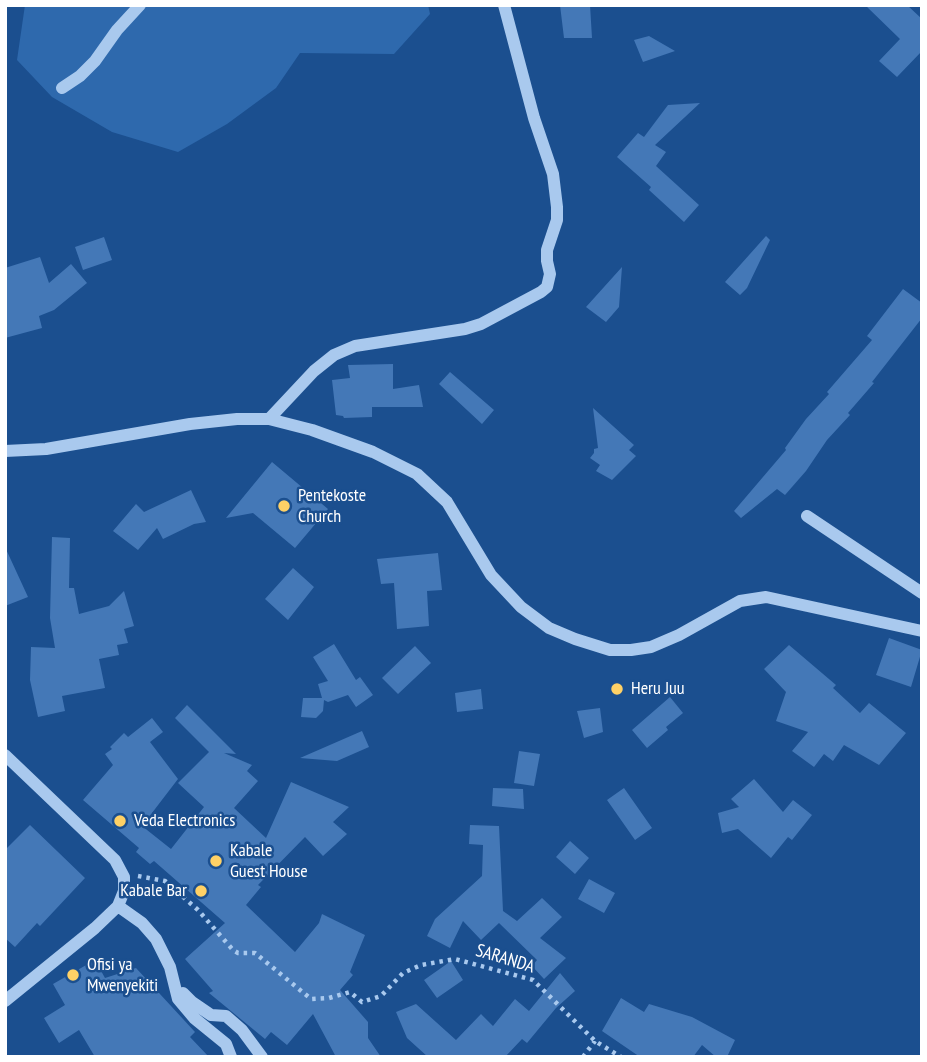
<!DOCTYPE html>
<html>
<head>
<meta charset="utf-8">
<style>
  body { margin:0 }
  #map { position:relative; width:927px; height:1062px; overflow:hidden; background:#1b4f8f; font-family:"PT Sans Narrow",sans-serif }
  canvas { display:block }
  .frame { position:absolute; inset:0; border:7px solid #fff; pointer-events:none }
</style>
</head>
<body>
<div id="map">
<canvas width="927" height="1062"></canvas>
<div class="frame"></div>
</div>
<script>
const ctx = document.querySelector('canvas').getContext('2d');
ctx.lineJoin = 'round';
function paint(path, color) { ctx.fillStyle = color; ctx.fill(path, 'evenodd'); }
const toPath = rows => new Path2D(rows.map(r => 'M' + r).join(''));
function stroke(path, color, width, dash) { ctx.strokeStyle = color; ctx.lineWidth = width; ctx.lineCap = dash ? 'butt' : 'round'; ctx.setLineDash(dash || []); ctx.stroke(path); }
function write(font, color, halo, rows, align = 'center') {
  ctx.font = font + ' "PT Sans Narrow",sans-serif'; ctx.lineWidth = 5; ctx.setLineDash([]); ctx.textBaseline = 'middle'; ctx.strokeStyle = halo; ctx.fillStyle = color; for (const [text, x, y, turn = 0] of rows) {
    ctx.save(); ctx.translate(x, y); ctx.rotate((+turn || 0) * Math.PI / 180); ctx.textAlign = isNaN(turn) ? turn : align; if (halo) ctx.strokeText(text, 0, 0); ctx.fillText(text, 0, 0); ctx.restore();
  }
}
paint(toPath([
  [25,5,428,5,430,14,394,54,300,53,276,88,227,124,178,152,112,132,52,97,17,60]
]), '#2e69ad');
paint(toPath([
  [560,5,590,5,592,38,564,38],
  [865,5,907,5,922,19,922,51,897,77,879,61,900,39],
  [649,36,675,51,643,62,634,40],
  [700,103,655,145,666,152,656,166,699,205,684,222,649,190,651,187,617,157,638,133,644,137,668,105],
  [766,236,770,240,747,288,740,295,725,282],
  [104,237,112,260,83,270,75,247],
  [40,257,49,283,71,264,87,283,54,310,39,316,42,328,5,338,5,268],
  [622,267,619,307,606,322,586,307],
  [903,289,922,303,922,318,872,382,874,383,848,413,850,415,827,440,806,471,785,495,777,489,741,518,734,511,786,450,785,448,806,419,829,394,827,392,872,340,867,336],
  [393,364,393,389,419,385,423,407,372,407,372,417,344,418,343,416,336,415,332,380,350,378,348,365],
  [450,372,494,410,482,424,439,384],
  [593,408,634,445,629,450,636,456,612,480,596,471,600,465,590,458,594,453,594,449,598,448],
  [272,462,328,509,295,548,253,513,226,518],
  [191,490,206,522,194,524,163,539,157,528,138,550,113,531,136,504,144,512],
  [52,537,70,538,69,588,74,588,79,614,109,606,124,591,134,626,124,629,128,643,117,645,119,655,99,659,105,688,62,696,65,711,38,717,30,680,31,647,55,648,50,618],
  [5,547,28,597,5,606],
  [438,553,442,590,427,591,429,626,397,629,394,583,381,584,377,559],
  [293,568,314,587,288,620,265,599],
  [889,638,922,650,911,687,876,675],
  [334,644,356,680,360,677,373,695,356,707,348,695,328,702,324,700,323,711,316,718,301,717,303,698,322,698,318,684,328,681,313,657],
  [789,645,836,685,833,688,860,713,869,703,906,733,879,765,844,745,833,761,824,754,814,767,792,751,808,732,776,721,786,692,764,669],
  [415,646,431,663,398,694,382,678],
  [481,689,483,709,457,712,455,693],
  [670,697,683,713,666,727,668,730,647,748,632,730],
  [187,705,236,754,224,753,252,765,247,771,258,781,234,808,266,838,291,782,349,807,333,822,347,834,323,856,305,837,258,885,261,887,246,905,295,952,319,923,322,914,365,935,350,972,353,975,340,990,368,1022,368,1038,381,1057,336,1057,313,1014,287,1045,271,1032,265,1039,209,993,213,991,185,959,225,923,154,861,150,864,136,852,139,848,83,800,113,765,105,754,112,749,110,747,124,733,128,737,152,718,163,732,150,742,178,779,142,826,171,849,204,807,178,783,209,752,175,718],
  [600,708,603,732,584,738,577,711],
  [362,731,369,747,337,761,300,758],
  [519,751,540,754,534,786,514,783],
  [754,779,783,812,793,800,812,815,792,840,788,837,771,858,738,829,722,833,718,813,739,807,731,799],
  [493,788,523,789,524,809,492,806],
  [624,788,652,828,635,840,607,800],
  [30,825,85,878,40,926,37,923,15,947,5,938,5,850],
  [470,825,499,826,503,911,517,921,542,898,562,917,540,938,566,958,544,979,532,966,537,960,499,923,481,940,463,921,450,948,427,936,435,919,482,876,483,845,469,844],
  [570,841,589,858,575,874,556,857],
  [589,879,615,893,604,913,578,899],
  [95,960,105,978,136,968,195,1032,190,1037,209,1057,95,1057,79,1030,59,1043,44,1018,65,1005,53,984],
  [451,961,463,980,437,998,424,980],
  [560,973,575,991,556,1008,527,1043,522,1039,505,1057,428,1057,407,1038,396,1012,416,1004,456,1040,481,1014,493,1026,515,999,529,1011],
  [621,998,644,1012,649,1004,692,1017,735,1040,727,1057,716,1057,702,1045,693,1057,640,1057,602,1031]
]), '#4478b7');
stroke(toPath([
  [138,876,165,881,198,910,233,950,238,953,255,953,311,999,329,998,350,992,362,1002,381,996,403,973,421,965,455,959,533,980,595,1041,621,1057],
  [583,1057,595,1041]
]), '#a9c9ee', 4.5, [3.5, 5]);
stroke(toPath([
  [62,88,80,76,95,61,117,30,140,5],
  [269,419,314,371,334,355,355,346,465,329,481,324,541,292,547,287,550,274,547,261,547,250,557,220,557,207,553,174,534,118,504,5],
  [5,451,46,449,190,424,237,419,269,419,312,430,373,452,417,474,447,502,491,575,521,607,549,628,575,639,610,650,631,650,651,647,679,635,740,601,766,597,922,631],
  [807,516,922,593],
  [5,755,115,860,124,877,124,891,118,906,95,928,5,1001],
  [118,906,142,923,156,939,170,967,178,999,194,1018,226,1044,231,1057],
  [183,993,192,1002,211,1015,226,1016,242,1030,262,1057]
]), '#a9c9ee', 12);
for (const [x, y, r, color] of [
  [284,506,7,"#ffd166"],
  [617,689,7,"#ffd166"],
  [120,821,7,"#ffd166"],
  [216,861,7,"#ffd166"],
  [201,891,7,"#ffd166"],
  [73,975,7,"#ffd166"]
]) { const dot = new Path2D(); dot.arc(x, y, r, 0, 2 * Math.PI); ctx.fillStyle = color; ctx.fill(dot); stroke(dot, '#1b4f8f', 2.5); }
write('18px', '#fff', '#1b4f8f', [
  ["Pentekoste",298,496],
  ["Church",298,517],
  ["Heru Juu",631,689],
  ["Veda Electronics",134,821],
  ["Kabale",230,851],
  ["Guest House",230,872],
  ["Kabale Bar",187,891,"right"],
  ["Ofisi ya",87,965],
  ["Mwenyekiti",87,986]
], 'left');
write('18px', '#fff', '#1b4f8f', [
  ["SARANDA",505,959,17]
]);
</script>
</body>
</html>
